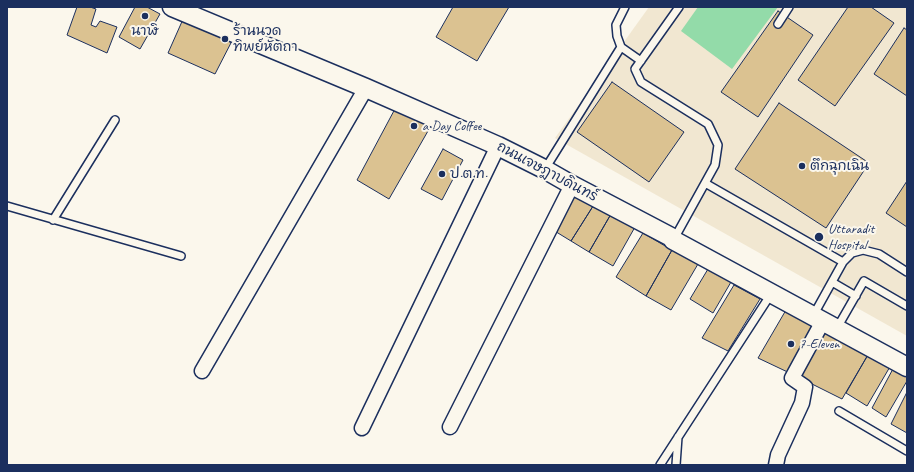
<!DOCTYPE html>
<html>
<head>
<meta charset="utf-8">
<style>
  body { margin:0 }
  #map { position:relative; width:914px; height:472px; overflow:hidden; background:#fbf7ec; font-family:Caveat,sans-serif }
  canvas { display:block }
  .frame { position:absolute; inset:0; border:8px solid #1b2f5e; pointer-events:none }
</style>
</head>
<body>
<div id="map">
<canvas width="914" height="472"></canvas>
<div class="frame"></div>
</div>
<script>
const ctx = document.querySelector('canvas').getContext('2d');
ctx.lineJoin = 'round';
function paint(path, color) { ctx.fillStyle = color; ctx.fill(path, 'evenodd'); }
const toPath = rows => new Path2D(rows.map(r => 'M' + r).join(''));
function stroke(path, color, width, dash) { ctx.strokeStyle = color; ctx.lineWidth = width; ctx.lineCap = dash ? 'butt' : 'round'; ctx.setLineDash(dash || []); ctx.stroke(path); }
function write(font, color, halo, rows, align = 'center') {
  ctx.font = font + ' Caveat,"Playpen Sans Thai",sans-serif'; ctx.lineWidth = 4; ctx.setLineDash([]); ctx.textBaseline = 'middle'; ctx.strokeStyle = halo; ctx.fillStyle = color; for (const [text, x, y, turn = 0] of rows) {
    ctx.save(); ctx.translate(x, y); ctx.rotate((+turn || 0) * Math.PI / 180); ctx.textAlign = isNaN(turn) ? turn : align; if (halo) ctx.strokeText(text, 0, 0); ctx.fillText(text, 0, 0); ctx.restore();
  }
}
paint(toPath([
  [649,7,907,7,907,336,555,138]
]), '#f1e7d1');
paint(toPath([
  [698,7,778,7,732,69,681,31]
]), '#93dba9');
const building = toPath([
  [77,7,90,7,96,9,91,25,96,27,100,21,117,27,107,53,67,35,77,7],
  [135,7,147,7,160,14,140,49,119,37,135,7],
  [453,7,509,7,477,61,436,37,453,7],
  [848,7,871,7,894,23,835,106,798,80,848,7],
  [778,11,813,35,758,117,721,92,778,11],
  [184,17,234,37,215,74,168,53,184,17],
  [904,28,907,30,907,96,874,74,904,28],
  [612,82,684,132,649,182,577,132,612,82],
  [779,103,869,163,826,228,735,169,779,103],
  [396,107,432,124,389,199,357,180,396,107],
  [443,149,463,160,442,200,421,189,443,149],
  [907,181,907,227,886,213,907,181],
  [573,192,595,203,571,241,553,230,573,192],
  [595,203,611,214,589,252,571,241,595,203],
  [611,214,635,227,613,266,589,252,611,214],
  [643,233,672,250,646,296,616,277,643,233],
  [672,250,698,264,671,310,646,296,672,250],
  [708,269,731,282,713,313,690,299,708,269],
  [734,285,760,299,728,351,702,338,734,285],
  [786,310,824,330,796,376,758,358,786,310],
  [824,330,869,353,842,399,796,376,824,330],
  [869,353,891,365,867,406,846,393,869,353],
  [894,367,907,375,907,381,886,417,872,408,894,367],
  [907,392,907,433,891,424,907,392]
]);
paint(building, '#dbc291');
stroke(building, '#1b2f5e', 1);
const service = toPath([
  [625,7,616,25,617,36,621,47,641,61],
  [778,24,789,7],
  [545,169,621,47],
  [705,183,843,262],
  [7,206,181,256],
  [53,220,115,120],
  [674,239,715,165,718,145,708,124,641,82,635,69,679,7],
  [832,282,856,296],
  [813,316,843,262,852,253,863,250,879,254,907,272],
  [837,328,864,281,907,306],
  [839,411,907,451],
  [660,465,771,294],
  [676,465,678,437]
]);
const minor = toPath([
  [202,371,366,88],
  [450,427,572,185],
  [362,428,498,146],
  [776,465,778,455,802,403,805,387,792,378,823,321]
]);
const tertiary = toPath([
  [172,7,366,88,498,146,544,169,572,185,671,237,673,240,907,367]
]);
stroke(service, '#1b2f5e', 10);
stroke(minor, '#1b2f5e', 17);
stroke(tertiary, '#1b2f5e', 21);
stroke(service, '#fbf7ec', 7);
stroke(minor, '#fbf7ec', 14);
stroke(tertiary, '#fbf7ec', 18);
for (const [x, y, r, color] of [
  [145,16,4,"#1b2f5e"],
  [225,39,4,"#1b2f5e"],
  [414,126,4,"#1b2f5e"],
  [802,166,4,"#1b2f5e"],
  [442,174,4,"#1b2f5e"],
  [819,237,5,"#1b2f5e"],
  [791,344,4,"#1b2f5e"]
]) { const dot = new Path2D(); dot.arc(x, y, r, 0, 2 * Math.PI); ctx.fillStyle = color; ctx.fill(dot); stroke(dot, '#fbf7ec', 1.5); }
write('14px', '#1b2f5e', '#fbf7ec', [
  ["นาฬิ",145,31,"center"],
  ["ร้านนวด",233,31],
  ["ทิพย์หัตถา",233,47],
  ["a Day Coffee",422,126],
  ["ตึกฉุกเฉิน",810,166],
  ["ป.ต.ท.",450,174],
  ["Uttaradit",828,229],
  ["Hospital",828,245],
  ["7-Eleven",799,344]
], 'left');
write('14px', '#1b2f5e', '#fbf7ec', [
  ["ถนนเจษฎาบดินทร์",547,172,28]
]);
</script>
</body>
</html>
